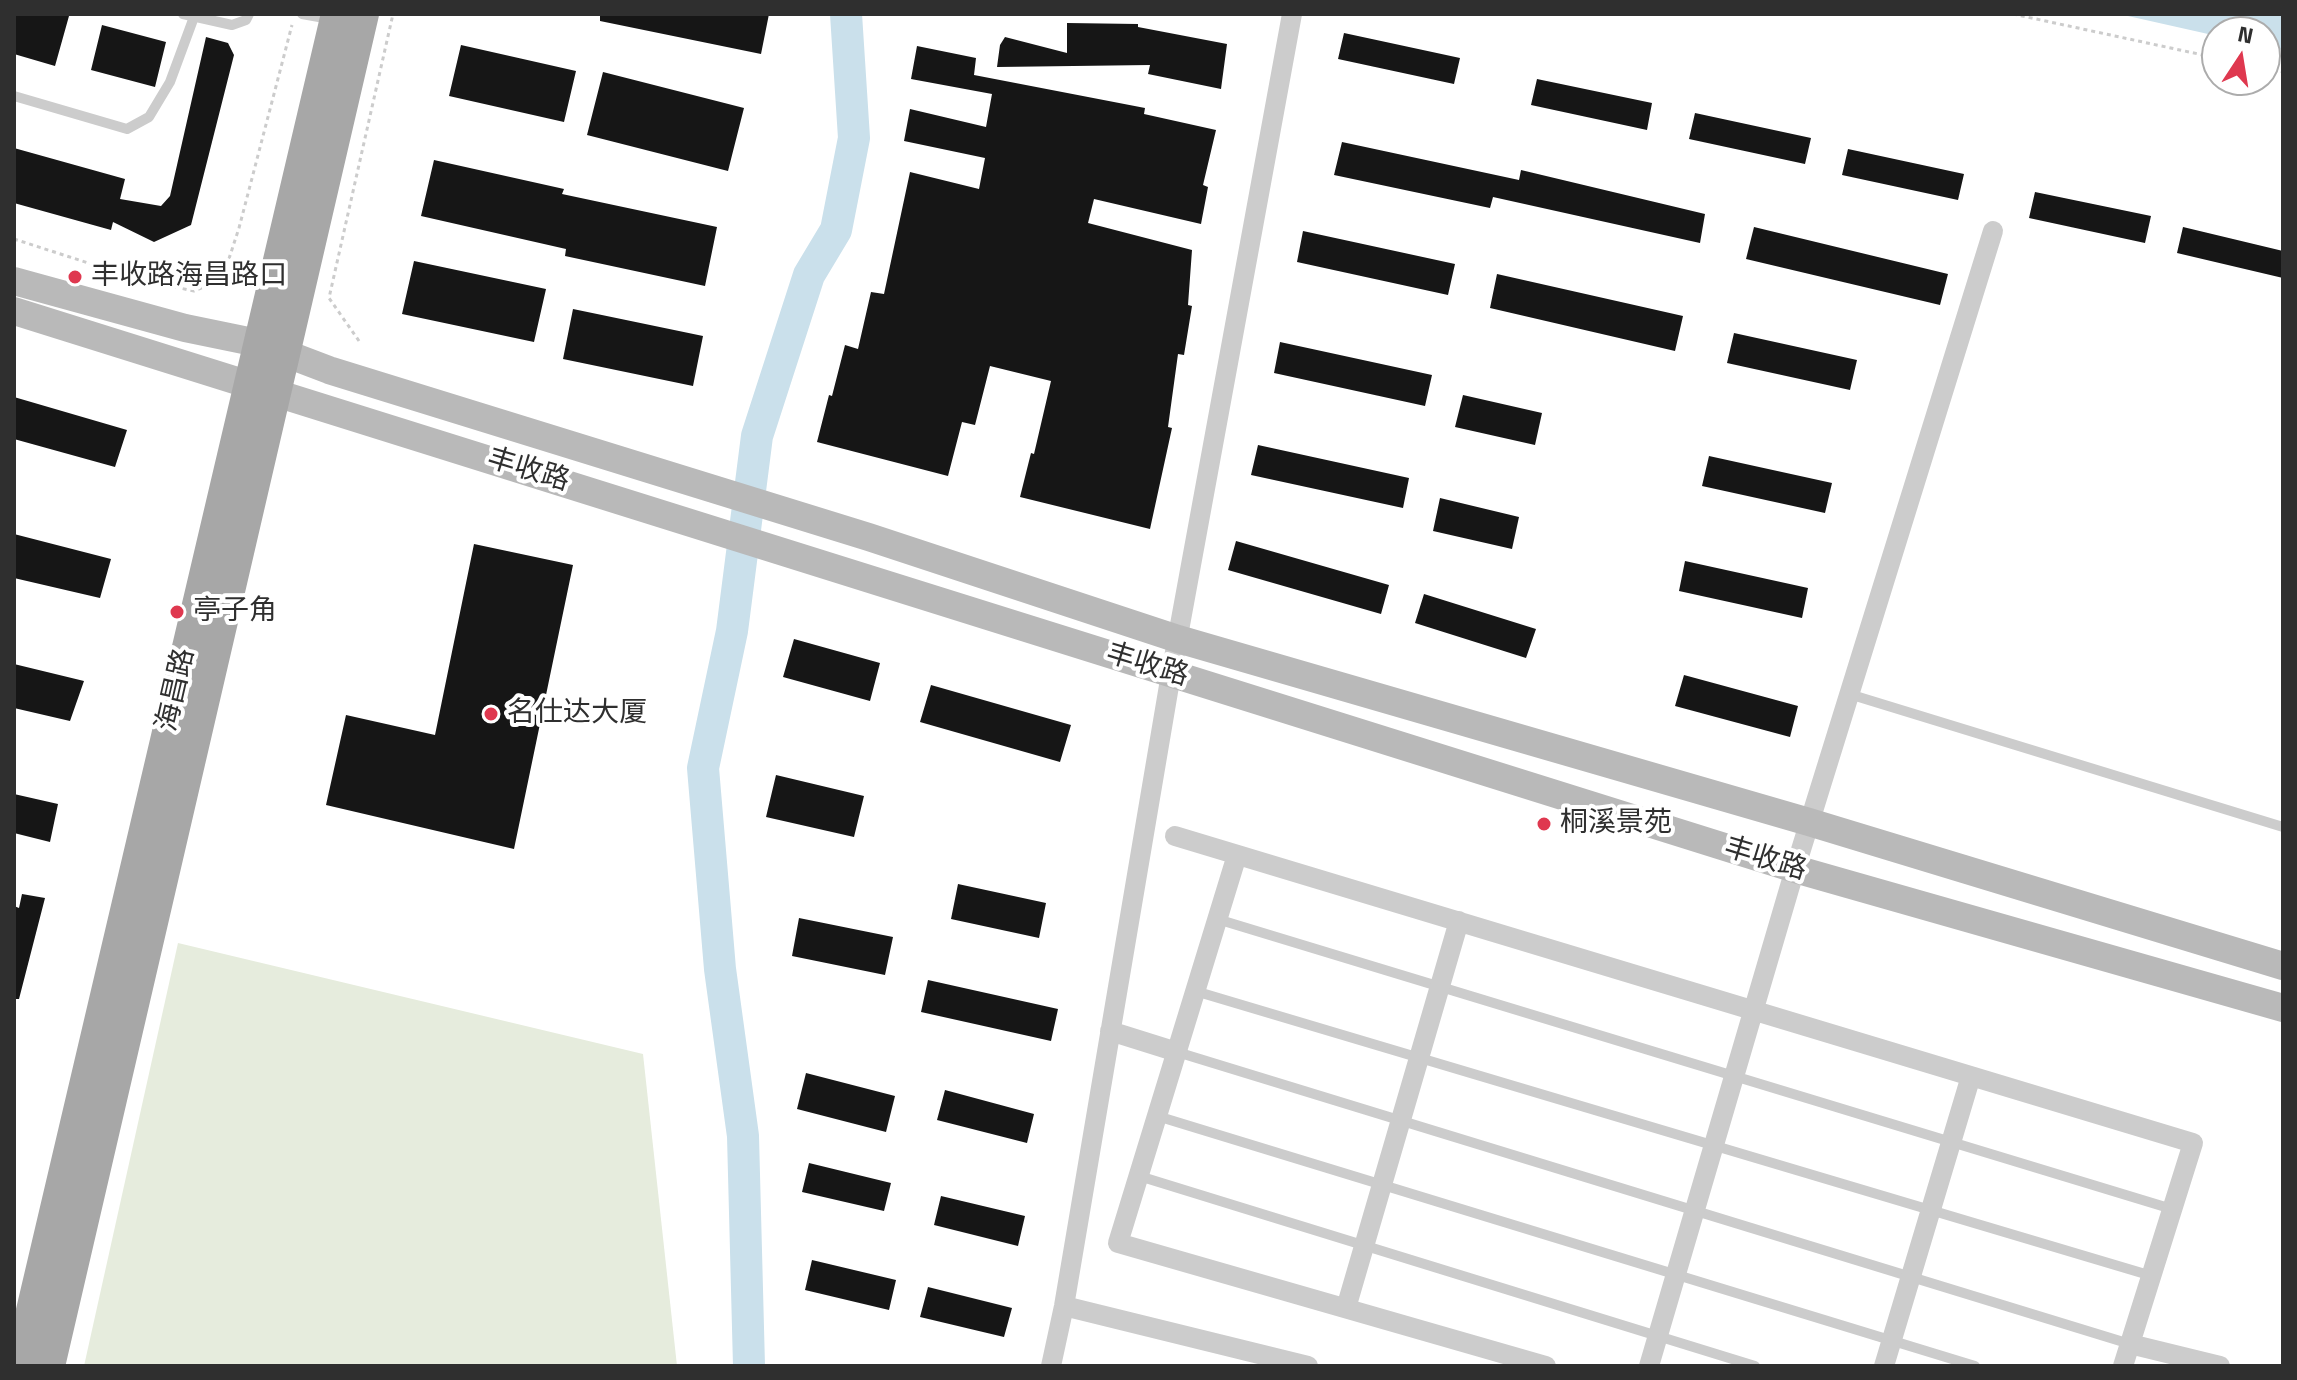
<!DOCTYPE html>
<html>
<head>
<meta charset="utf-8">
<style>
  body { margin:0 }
  #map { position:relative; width:2297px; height:1380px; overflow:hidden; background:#fff; font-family:"Titillium Web",sans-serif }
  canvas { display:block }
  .frame { position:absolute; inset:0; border:16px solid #2f2f2f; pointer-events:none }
  .north { position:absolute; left:2201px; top:16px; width:80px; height:80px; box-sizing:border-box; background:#fff; border:2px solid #acacac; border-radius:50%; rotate:12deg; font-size:22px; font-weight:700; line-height:32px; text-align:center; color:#2f2f2f }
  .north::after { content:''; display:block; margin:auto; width:28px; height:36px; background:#df384f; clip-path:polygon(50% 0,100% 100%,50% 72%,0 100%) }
</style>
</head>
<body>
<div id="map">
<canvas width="2297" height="1380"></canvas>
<div class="frame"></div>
<div class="north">N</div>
</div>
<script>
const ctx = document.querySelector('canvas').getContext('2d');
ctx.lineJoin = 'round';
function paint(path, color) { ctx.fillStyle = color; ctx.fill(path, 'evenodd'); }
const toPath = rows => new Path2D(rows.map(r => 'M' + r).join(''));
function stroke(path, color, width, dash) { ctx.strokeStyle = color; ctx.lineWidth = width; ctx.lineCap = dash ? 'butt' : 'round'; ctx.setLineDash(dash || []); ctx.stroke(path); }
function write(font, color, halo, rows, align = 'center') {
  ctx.font = font + ' "Titillium Web","Noto Sans SC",sans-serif'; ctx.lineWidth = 8; ctx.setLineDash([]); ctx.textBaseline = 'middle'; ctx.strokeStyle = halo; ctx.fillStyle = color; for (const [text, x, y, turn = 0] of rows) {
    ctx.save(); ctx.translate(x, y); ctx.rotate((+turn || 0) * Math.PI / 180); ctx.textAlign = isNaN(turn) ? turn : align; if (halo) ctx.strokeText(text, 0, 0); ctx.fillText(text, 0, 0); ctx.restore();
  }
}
paint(toPath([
  [178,943,643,1054,677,1366,84,1366]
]), '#e6ecdd');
paint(toPath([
  [2119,14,2283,14,2283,50,2265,46,2265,32,2217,32,2217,36]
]), '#cae0eb');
stroke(toPath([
  [749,1366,743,1136,720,969,703,768,732,631,757,436,809,275,836,230,854,138,846,14]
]), '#cae0eb', 32);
paint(toPath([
  [14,14,61,14,69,16,55,66,14,54],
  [600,14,769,14,761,54,600,21],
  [1067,23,1138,24,1138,27,1227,44,1221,89,1148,74,1150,65,997,67,1000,45,1005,37,1067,53],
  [102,25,166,42,155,87,91,70],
  [1344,33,1460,58,1454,84,1338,59],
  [206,37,228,43,234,55,191,225,154,242,113,222,111,230,14,203,14,148,125,179,120,199,161,206,170,196],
  [461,45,576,71,564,122,449,96],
  [917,46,976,58,974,75,1145,108,1144,114,1216,130,1203,185,1208,187,1201,224,1094,199,1088,223,1192,250,1188,305,1192,306,1184,355,1178,354,1168,427,1172,428,1150,529,1020,497,1031,453,1034,454,1051,381,990,366,975,425,962,422,948,476,817,442,829,395,832,396,845,345,858,349,871,292,884,294,910,172,979,189,985,158,904,141,910,109,986,127,992,94,911,79],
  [603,72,744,108,728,171,587,135],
  [1537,79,1652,103,1647,130,1531,105],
  [1695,113,1811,138,1805,164,1689,139],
  [1342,142,1519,180,1521,170,1705,214,1700,243,1493,197,1490,208,1334,175],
  [1848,149,1964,174,1958,200,1842,175],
  [434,160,564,189,562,194,717,227,705,286,565,256,566,249,421,216],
  [2035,192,2151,216,2145,243,2029,218],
  [1754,227,1948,274,1940,305,1746,259],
  [2183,227,2283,251,2283,278,2177,253],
  [1303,231,1455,264,1448,295,1297,262],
  [414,261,546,289,534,342,402,314],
  [1497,274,1683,316,1675,351,1490,308],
  [573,309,703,336,693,386,563,359],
  [1734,333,1857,360,1850,390,1727,363],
  [1280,342,1432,375,1425,406,1274,373],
  [1463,395,1542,413,1535,445,1455,427],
  [14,397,127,430,115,467,14,439],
  [1258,445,1409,478,1403,508,1251,475],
  [1709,456,1832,483,1825,513,1702,486],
  [1440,498,1519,517,1512,549,1433,531],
  [14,534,111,559,100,598,14,578],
  [1236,541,1389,585,1381,614,1228,570],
  [474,544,573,565,514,849,326,805,346,715,435,735],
  [1685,561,1808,588,1802,618,1679,591],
  [1424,594,1536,629,1526,658,1415,623],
  [794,639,880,663,870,701,783,677],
  [14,664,84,681,70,721,14,708],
  [1684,675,1798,706,1790,737,1675,706],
  [931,685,1071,725,1060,762,920,722],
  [776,775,864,796,854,837,766,817],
  [14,794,58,804,50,842,14,833],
  [958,884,1046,903,1039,938,951,919],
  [22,894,45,898,19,999,14,999,14,906,19,908],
  [799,918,893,937,885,975,792,956],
  [928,980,1058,1009,1051,1041,921,1012],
  [806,1073,895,1096,886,1132,797,1109],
  [945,1090,1034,1114,1027,1143,937,1120],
  [809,1163,891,1183,884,1211,802,1192],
  [941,1196,1025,1216,1018,1246,934,1225],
  [812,1260,896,1280,889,1310,805,1290],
  [928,1287,1012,1308,1004,1337,920,1317]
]), '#161616');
stroke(toPath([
  [2013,14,2217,58],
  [2265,69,2283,72],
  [14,239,141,280,194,291,222,280,239,228,292,25],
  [359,341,329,298,393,14]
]), '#ccc', 3, [4, 4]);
stroke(toPath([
  [183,14,232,25,246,20,249,14],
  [302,14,330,19],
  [14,96,127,129,149,117,170,82,194,17],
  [1849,694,2283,827],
  [1217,919,2172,1209],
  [1195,991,2152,1276],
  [1177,1052,2130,1344],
  [1157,1116,1975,1366],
  [1139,1176,1755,1366]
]), '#ccc', 10);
stroke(toPath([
  [1175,836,2193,1143,2123,1366],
  [1237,855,1118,1243,1546,1366],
  [1110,1031,1177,1052],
  [1064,1306,1308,1366],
  [1346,1308,1459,921],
  [2130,1344,2220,1366],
  [1051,1366,1064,1306,1171,674,1292,14],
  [1649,1366,1795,869,1993,231],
  [1884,1366,1971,1076]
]), '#ccc', 20);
stroke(toPath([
  [14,281,185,328,258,343,329,370,869,537,1178,639,1809,822,2283,966],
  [14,311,1795,869,2283,1008]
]), '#b9b9b9', 28);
stroke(toPath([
  [19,1366,337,14],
  [49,1366,363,14]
]), '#a7a7a7', 32);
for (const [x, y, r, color] of [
  [75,277,8,"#df384f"],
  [177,612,8,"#df384f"],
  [491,714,8,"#df384f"],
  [1544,824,8,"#df384f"]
]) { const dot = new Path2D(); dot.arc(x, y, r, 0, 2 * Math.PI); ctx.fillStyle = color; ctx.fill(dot); stroke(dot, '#fff', 3); }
write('28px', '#2f2f2f', '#fff', [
  ["丰收路海昌路口",91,277],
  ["亭子角",193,612],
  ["名仕达大厦",507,714],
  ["桐溪景苑",1560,824]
], 'left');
write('28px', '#2f2f2f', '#fff', [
  ["丰收路",528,471,17],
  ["丰收路",1147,666,17],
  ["海昌路",177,690,-77],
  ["丰收路",1765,860,17]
]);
</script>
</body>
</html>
